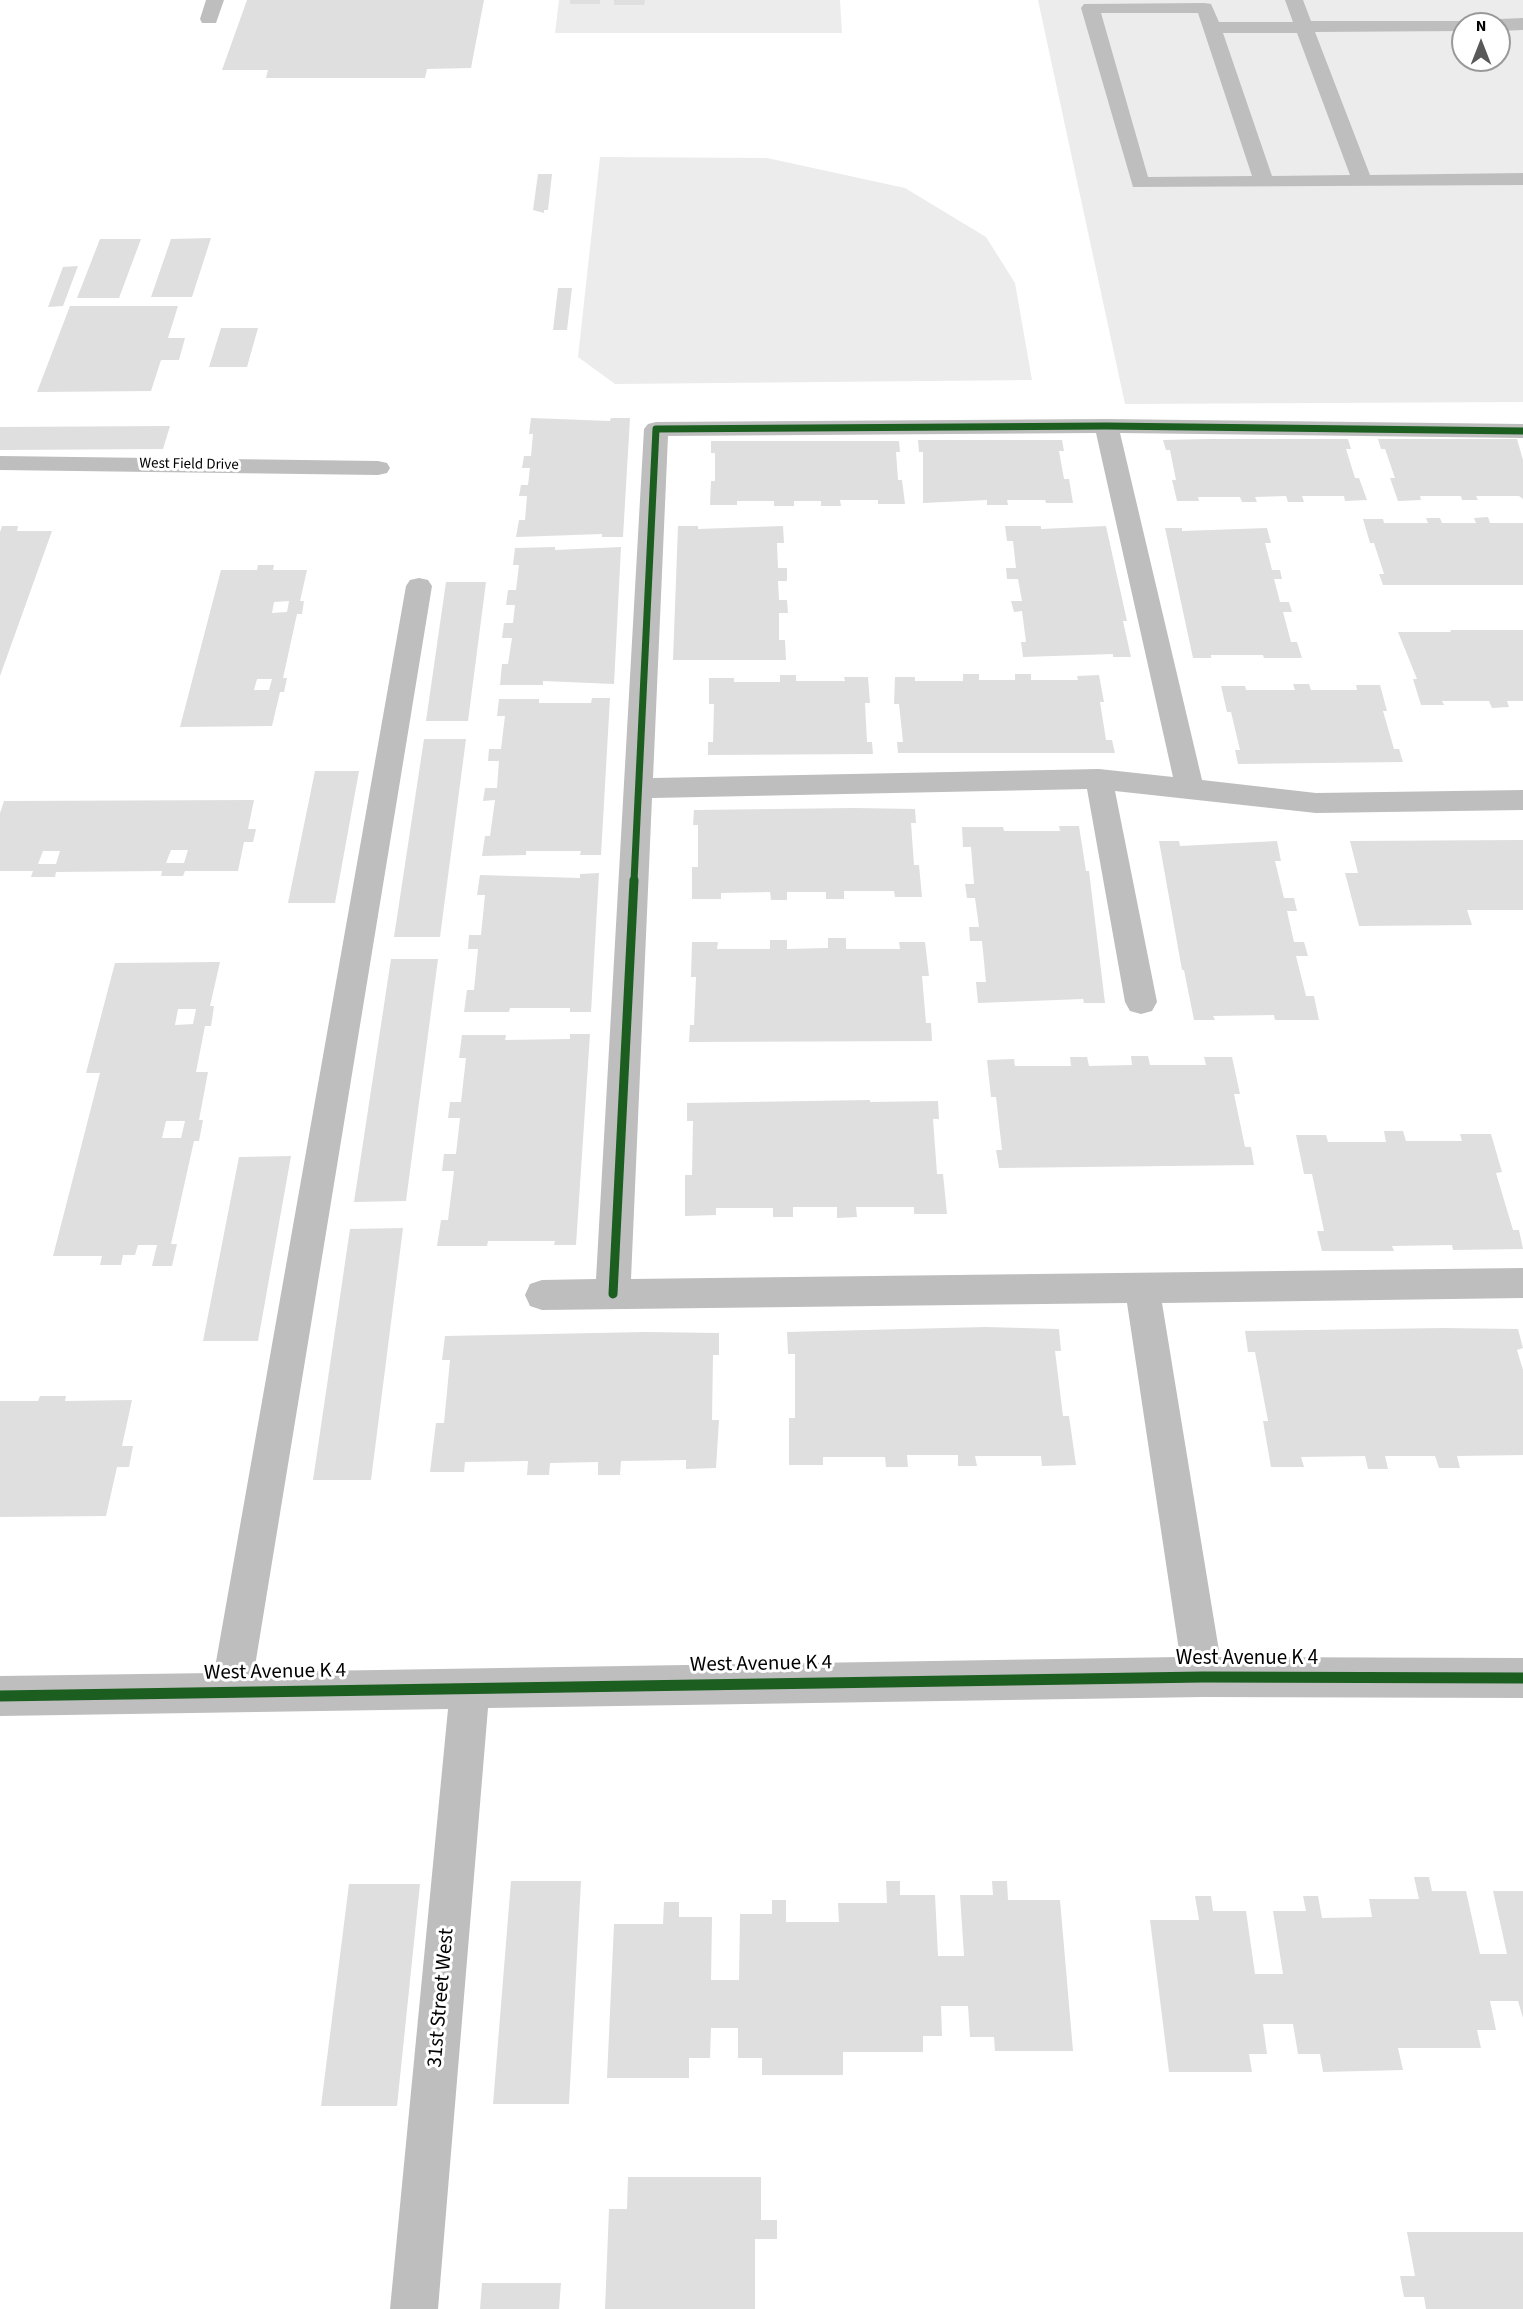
<!DOCTYPE html>
<html>
<head>
<meta charset="utf-8">
<style>
  body { margin:0 }
  #map { position:relative; width:1523px; height:2309px; overflow:hidden; background:#fff; font-family:"Source Sans 3",sans-serif }
  canvas { display:block }
  .north { position:absolute; left:1451px; top:12px; width:60px; height:60px; box-sizing:border-box; background:#fff; border:2px solid #999; border-radius:50%; rotate:0deg; font-size:16px; font-weight:700; line-height:24px; text-align:center; color:#000 }
  .north::after { content:''; display:block; margin:auto; width:21px; height:27px; background:#595959; clip-path:polygon(50% 0,100% 100%,50% 72%,0 100%) }
</style>
</head>
<body>
<div id="map">
<canvas width="1523" height="2309"></canvas>
<div class="north">N</div>
</div>
<script>
const ctx = document.querySelector('canvas').getContext('2d');
ctx.lineJoin = 'round';
function paint(path, color) { ctx.fillStyle = color; ctx.fill(path, 'evenodd'); }
const toPath = rows => new Path2D(rows.map(r => 'M' + r).join(''));
function stroke(path, color, width, dash) { ctx.strokeStyle = color; ctx.lineWidth = width; ctx.lineCap = dash ? 'butt' : 'round'; ctx.setLineDash(dash || []); ctx.stroke(path); }
function write(font, color, halo, rows, align = 'center') {
  ctx.font = font + ' "Source Sans 3",sans-serif'; ctx.lineWidth = 6; ctx.setLineDash([]); ctx.textBaseline = 'middle'; ctx.strokeStyle = halo; ctx.fillStyle = color; for (const [text, x, y, turn = 0] of rows) {
    ctx.save(); ctx.translate(x, y); ctx.rotate((+turn || 0) * Math.PI / 180); ctx.textAlign = isNaN(turn) ? turn : align; if (halo) ctx.strokeText(text, 0, 0); ctx.fillText(text, 0, 0); ctx.restore();
  }
}
paint(toPath([
  [559,0,840,0,842,33,555,33],
  [1038,0,1523,0,1523,402,1125,404],
  [1463,24,1499,24,1499,60,1463,60],
  [600,157,767,158,905,188,986,237,1015,283,1032,380,615,384,578,357]
]), '#ececec');
paint(toPath([
  [247,0,484,0,471,68,427,69,425,78,266,78,268,70,222,70],
  [570,0,600,0,600,4,570,4],
  [614,0,645,0,644,5,614,5],
  [538,174,552,174,548,210,544,210,544,213,533,210],
  [211,238,192,297,151,297,171,239],
  [100,239,141,239,119,298,77,298],
  [78,266,63,306,48,307,63,267],
  [558,288,572,288,567,330,553,330],
  [70,306,178,306,168,338,185,338,179,360,161,360,151,391,37,392],
  [221,328,258,328,247,367,209,367],
  [531,418,610,421,611,418,630,418,623,537,602,537,602,534,516,537,519,520,525,520,527,496,519,496,521,485,528,485,530,468,522,468,524,456,531,456,533,434,529,434],
  [170,426,163,449,0,450,0,427],
  [1211,439,1348,439,1351,449,1346,449,1355,478,1359,478,1367,500,1345,501,1344,496,1302,496,1304,502,1288,502,1286,496,1255,497,1257,502,1242,502,1240,497,1198,497,1199,501,1177,501,1172,480,1176,480,1170,450,1166,450,1163,440],
  [1378,439,1517,439,1523,460,1523,499,1519,496,1476,496,1478,500,1462,500,1461,496,1420,496,1421,500,1398,501,1390,478,1395,478,1385,449,1381,449],
  [918,440,1062,440,1064,451,1059,451,1064,479,1069,479,1073,503,1046,503,1045,500,1007,500,1008,505,987,505,987,500,923,503,923,452,919,452],
  [711,441,899,441,900,452,896,452,898,480,902,480,905,504,878,504,878,500,840,500,841,506,821,506,821,501,794,501,794,506,774,506,774,501,737,501,737,505,710,505,711,481,715,481,715,453,711,453],
  [1488,517,1490,523,1523,523,1523,585,1383,585,1379,574,1384,574,1374,543,1370,543,1363,519,1383,519,1384,523,1428,523,1426,518,1440,518,1442,523,1476,523,1474,518],
  [2,526,18,526,17,531,52,531,0,676,0,532],
  [678,526,698,526,698,529,783,526,784,543,777,543,778,568,787,568,787,581,778,581,779,600,787,600,788,613,779,613,779,640,785,640,786,660,673,660],
  [1005,526,1041,526,1041,529,1106,526,1127,621,1123,621,1131,657,1113,657,1113,654,1023,657,1021,642,1026,642,1022,611,1014,612,1011,601,1022,601,1018,579,1007,579,1006,568,1016,568,1013,541,1007,541],
  [1165,528,1182,528,1182,531,1267,528,1271,543,1265,543,1272,570,1280,570,1282,579,1274,579,1280,602,1289,602,1292,612,1283,612,1291,642,1297,642,1302,658,1264,658,1263,655,1211,655,1211,658,1193,658],
  [555,547,555,550,621,547,614,684,543,681,543,685,500,685,502,664,508,664,512,638,502,638,504,623,513,623,515,605,506,605,508,590,516,590,519,565,513,565,515,548],
  [258,565,274,565,273,570,307,570,300,601,304,601,302,614,297,614,283,678,287,678,284,692,280,692,272,726,180,727,221,570,257,570],
  [289,601,287,612,272,613,274,602],
  [257,679,272,679,269,690,254,690],
  [446,582,486,582,468,721,426,721],
  [1450,630,1523,630,1523,701,1507,701,1509,707,1492,708,1489,701,1442,701,1444,705,1421,705,1413,679,1417,679,1398,632,1451,632],
  [963,674,979,674,979,680,1015,680,1015,674,1031,674,1031,680,1078,680,1077,676,1099,675,1104,702,1100,702,1106,740,1112,740,1115,753,898,753,897,742,903,742,899,704,894,704,895,677,915,677,915,681,963,681],
  [780,675,796,675,796,681,845,681,844,677,868,677,870,703,865,703,867,742,872,742,873,754,708,755,708,742,713,742,714,704,709,704,709,678,734,678,734,682,780,682],
  [1293,684,1309,684,1311,690,1357,690,1356,685,1380,685,1387,711,1383,711,1394,749,1399,749,1403,762,1238,764,1235,750,1240,750,1231,712,1227,712,1221,686,1245,686,1246,690,1295,690],
  [592,698,610,698,601,855,580,855,581,851,526,851,526,855,482,856,485,836,490,836,495,800,483,801,485,788,497,788,499,761,488,761,489,749,501,749,505,716,497,716,499,699,539,699,539,703,591,703],
  [424,739,466,739,440,937,394,937],
  [315,771,359,771,335,903,288,903],
  [254,800,248,829,256,829,253,842,244,842,238,871,185,871,183,876,161,876,162,871,56,872,55,877,31,877,33,871,0,871,0,813,4,801],
  [171,850,188,850,184,863,166,863],
  [43,851,60,851,56,864,38,864],
  [855,808,915,809,916,823,911,823,914,865,919,865,922,897,895,897,894,891,844,891,844,899,826,899,826,892,787,892,787,900,771,900,770,892,721,893,721,899,692,899,692,867,698,867,698,825,693,825,694,810],
  [1059,826,1079,826,1086,871,1089,871,1105,1003,1084,1003,1083,999,978,1003,976,982,986,982,982,941,970,941,969,927,979,927,975,898,967,898,965,884,974,884,971,847,963,847,962,827,1003,827,1004,831,1060,831],
  [1523,840,1523,910,1467,910,1472,925,1359,926,1345,873,1358,873,1350,841],
  [1159,841,1179,841,1180,846,1277,841,1281,861,1275,861,1284,898,1294,898,1297,911,1287,911,1294,942,1304,942,1308,956,1296,956,1306,996,1314,996,1319,1020,1275,1020,1274,1015,1213,1016,1215,1020,1194,1020,1184,970,1182,970],
  [599,873,591,1012,570,1012,570,1008,510,1008,509,1012,464,1012,467,990,474,990,478,949,468,949,469,935,481,935,485,895,477,895,480,875,580,878,580,874],
  [828,938,846,938,846,949,900,949,899,942,925,942,929,976,922,976,926,1023,931,1023,932,1041,689,1042,690,1025,694,1025,696,977,691,977,692,942,718,942,717,949,770,949,770,940,787,940,787,949,828,948],
  [391,959,438,959,406,1201,354,1202],
  [220,962,210,1006,214,1006,211,1026,205,1026,196,1072,208,1072,199,1120,203,1120,199,1141,194,1141,171,1244,177,1244,172,1266,152,1266,157,1245,138,1245,135,1255,123,1255,121,1265,100,1265,102,1256,53,1256,100,1073,86,1073,115,963],
  [178,1009,196,1009,193,1024,175,1025],
  [166,1121,185,1121,181,1138,162,1138],
  [570,1034,590,1034,576,1245,554,1245,555,1241,488,1241,487,1246,437,1246,441,1220,448,1220,454,1171,442,1171,444,1154,456,1154,460,1118,448,1118,450,1102,461,1102,466,1058,459,1058,462,1035,506,1035,505,1040,570,1039],
  [1131,1056,1148,1056,1150,1065,1206,1065,1204,1057,1232,1057,1240,1094,1234,1094,1245,1147,1251,1147,1254,1165,999,1168,996,1150,1002,1150,996,1097,991,1097,987,1060,1014,1059,1015,1066,1071,1066,1070,1057,1087,1057,1089,1066,1132,1065],
  [870,1100,870,1102,938,1101,939,1119,933,1119,937,1174,943,1174,947,1214,914,1214,914,1207,856,1207,857,1217,837,1218,837,1207,793,1207,793,1217,773,1217,773,1208,716,1208,716,1215,685,1216,685,1175,692,1175,693,1121,687,1121,687,1103],
  [1384,1131,1403,1131,1406,1141,1462,1141,1460,1134,1491,1134,1502,1172,1496,1173,1513,1230,1519,1230,1523,1249,1453,1250,1452,1245,1392,1246,1394,1251,1322,1251,1317,1231,1324,1231,1312,1174,1304,1174,1296,1135,1326,1135,1328,1142,1386,1142],
  [291,1156,258,1341,203,1341,239,1157],
  [403,1228,371,1480,313,1480,350,1229],
  [985,1327,1059,1329,1061,1351,1055,1351,1063,1416,1069,1416,1076,1465,1042,1466,1041,1456,975,1456,977,1466,958,1466,958,1455,907,1455,908,1467,886,1467,885,1457,823,1457,823,1465,789,1465,789,1418,795,1418,795,1354,788,1354,787,1332],
  [1444,1328,1518,1329,1523,1348,1517,1350,1523,1370,1523,1455,1457,1456,1460,1468,1439,1468,1435,1456,1385,1456,1388,1469,1368,1469,1365,1456,1301,1457,1304,1467,1271,1467,1263,1421,1268,1421,1255,1352,1248,1352,1245,1331],
  [646,1332,719,1333,719,1355,713,1355,712,1420,719,1420,716,1468,686,1469,686,1460,621,1461,620,1475,598,1475,598,1462,550,1463,549,1475,527,1475,528,1461,465,1462,464,1472,430,1472,436,1423,444,1423,450,1360,442,1360,445,1336],
  [40,1396,66,1396,65,1401,132,1400,122,1446,133,1446,129,1467,117,1467,106,1516,0,1517,0,1401,38,1401],
  [1414,1877,1429,1877,1432,1891,1466,1891,1480,1954,1507,1954,1493,1891,1523,1891,1523,2018,1518,2001,1490,2001,1496,2030,1477,2030,1481,2048,1398,2048,1403,2070,1323,2072,1320,2054,1298,2054,1293,2024,1263,2024,1267,2054,1249,2054,1252,2072,1169,2072,1150,1920,1199,1920,1195,1896,1211,1896,1213,1911,1246,1911,1255,1974,1283,1974,1273,1911,1306,1911,1303,1896,1318,1896,1322,1918,1372,1917,1369,1899,1419,1899],
  [511,1881,581,1881,569,2104,493,2104],
  [886,1881,900,1881,900,1895,935,1895,938,1956,964,1956,960,1895,993,1895,992,1881,1007,1881,1008,1900,1060,1900,1073,2051,995,2051,994,2037,970,2037,968,2006,941,2006,942,2036,923,2036,923,2052,843,2052,843,2075,762,2075,762,2058,738,2058,738,2028,711,2028,710,2058,689,2058,689,2078,607,2078,614,1924,663,1924,664,1902,679,1902,679,1917,712,1917,711,1980,739,1980,740,1914,772,1914,772,1900,786,1900,786,1922,839,1922,838,1903,887,1903],
  [349,1884,420,1884,397,2106,321,2106],
  [628,2177,761,2177,761,2220,777,2220,777,2239,755,2239,755,2309,605,2309,609,2209,627,2209],
  [1407,2232,1523,2232,1523,2309,1426,2309,1424,2297,1404,2297,1400,2276,1415,2276],
  [482,2283,561,2283,559,2309,480,2309]
]), '#dfdfdf');
paint(toPath([
  [1285,0,1303,0,1311,21,1470,21,1472,24,1463,24,1463,31,1315,32,1370,175,1523,173,1523,185,1133,187,1081,8,1084,4,1205,3,1211,4,1219,22,1293,22,1285,0],
  [1101,13,1198,13,1252,176,1148,177,1101,13],
  [1223,33,1297,33,1350,175,1272,176,1223,33],
  [1523,18,1523,30,1499,31,1499,24,1490,24,1499,19,1523,18]
]), '#bebebe');
paint(toPath([
  [206,0,224,0,216,23,202,23,200,19,206,0],
  [1106,419,1523,424,1523,438,1120,433,1202,780,1316,793,1523,790,1523,810,1316,813,1115,791,1157,1002,1152,1011,1141,1014,1130,1011,1125,1002,1087,789,652,798,631,1279,1523,1268,1523,1298,1162,1303,1220,1657,1523,1658,1523,1698,1203,1697,488,1708,438,2309,390,2309,448,1709,0,1716,0,1676,214,1673,406,586,410,580,419,578,428,580,432,586,254,1672,1180,1657,1127,1303,542,1310,530,1306,525,1295,530,1284,542,1280,596,1279,644,429,648,424,656,422,1106,419],
  [1096,433,1173,777,1099,769,653,778,668,436,1096,433],
  [0,456,378,461,387,463,390,468,387,473,378,475,0,470,0,456]
]), '#bebebe');
stroke(toPath([
  [634,881,656,429,1106,426,1523,431]
]), '#1b5e20', 7);
stroke(toPath([
  [613,1294,634,880]
]), '#1b5e20', 9);
stroke(toPath([
  [0,1696,1203,1677,1523,1678]
]), '#1b5e20', 11);
write('15px', '#000', '#fff', [
  ["West Field Drive",189,465,1]
]);
write('21px', '#000', '#fff', [
  ["West Avenue K 4",1247,1659],
  ["West Avenue K 4",761,1665,-1],
  ["West Avenue K 4",275,1673,-1],
  ["31st Street West",442,1998,-85]
]);
</script>
</body>
</html>
